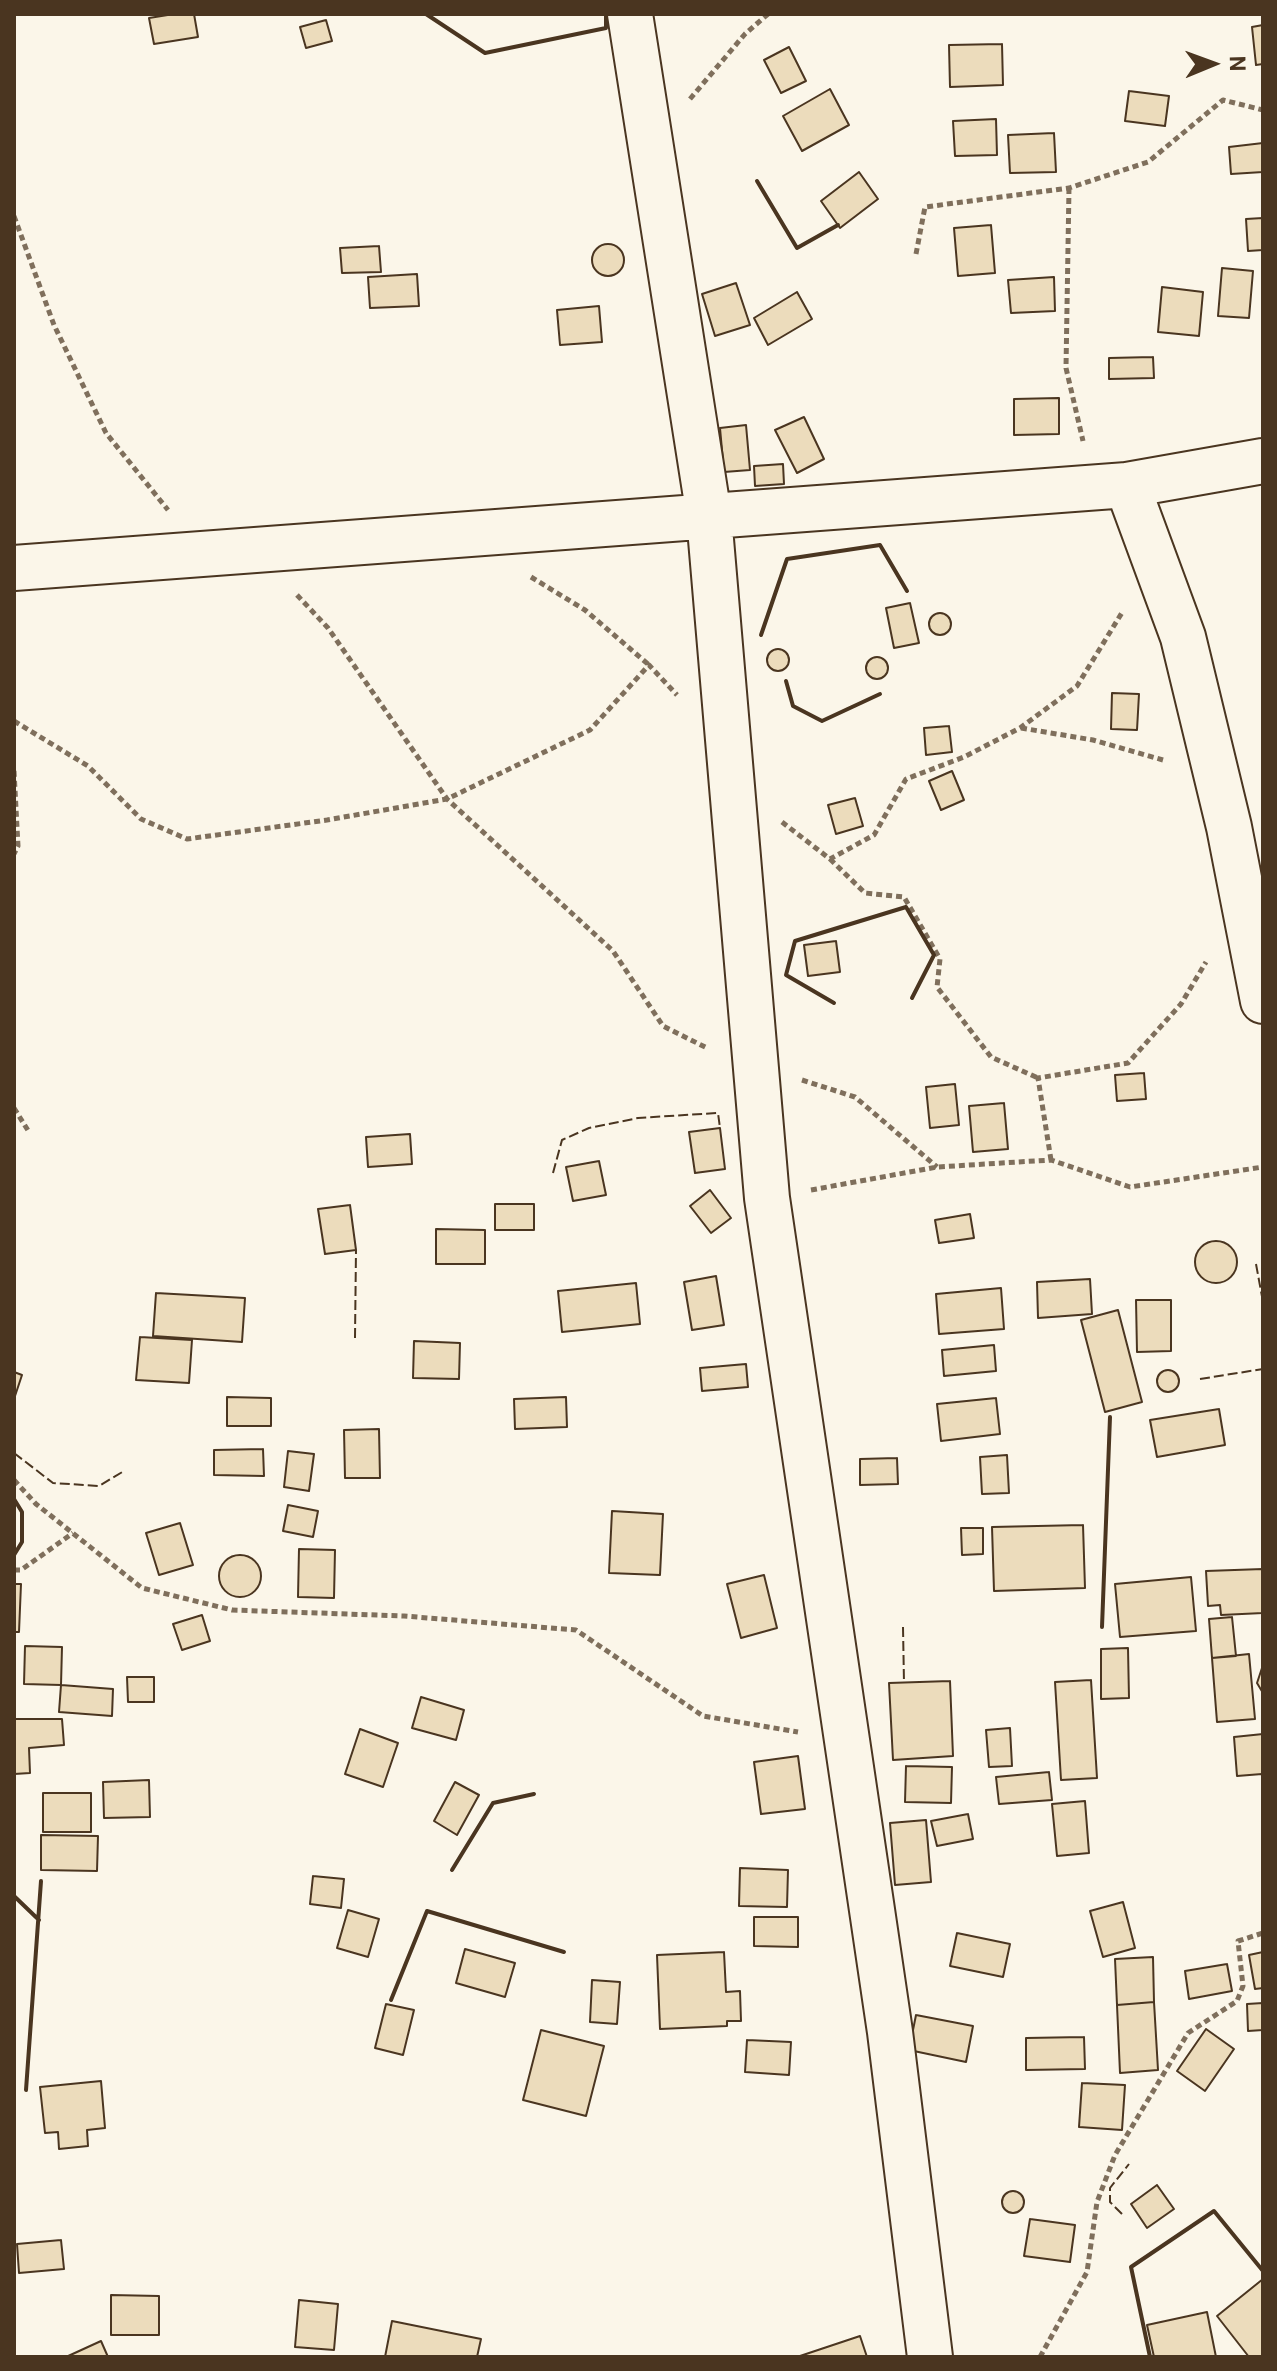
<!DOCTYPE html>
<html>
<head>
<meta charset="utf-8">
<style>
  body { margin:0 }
  #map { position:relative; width:1277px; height:2371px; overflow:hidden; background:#fbf6e9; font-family:Roboto,sans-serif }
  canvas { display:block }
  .frame { position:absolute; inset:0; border:16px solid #4a3520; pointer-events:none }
  .north { position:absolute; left:1173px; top:24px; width:80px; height:80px; -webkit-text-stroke:6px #fbf6e9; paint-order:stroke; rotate:89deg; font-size:22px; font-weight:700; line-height:32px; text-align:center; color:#4a3520 }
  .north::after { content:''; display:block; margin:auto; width:28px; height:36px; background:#4a3520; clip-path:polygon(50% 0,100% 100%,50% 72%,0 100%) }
</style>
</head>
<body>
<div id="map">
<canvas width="1277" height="2371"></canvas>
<div class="frame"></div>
<div class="north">N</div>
</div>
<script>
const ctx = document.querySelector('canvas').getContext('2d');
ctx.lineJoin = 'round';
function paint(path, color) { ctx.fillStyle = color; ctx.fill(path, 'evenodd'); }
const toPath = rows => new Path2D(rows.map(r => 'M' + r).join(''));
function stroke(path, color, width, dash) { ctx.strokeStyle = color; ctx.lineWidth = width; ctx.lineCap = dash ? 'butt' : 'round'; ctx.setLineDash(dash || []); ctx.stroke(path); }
const building = toPath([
  [174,14,194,14,198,37,154,44,149,18,174,14],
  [326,20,332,41,306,48,300,27,326,20],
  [1263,25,1263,64,1256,65,1252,27,1263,25],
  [1002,44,1003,85,950,87,949,45,1002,44],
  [789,47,806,81,781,93,764,60,789,47],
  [830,89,849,125,802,151,783,116,830,89],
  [1129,91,1169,96,1165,126,1125,121,1129,91],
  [996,119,997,155,955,156,953,121,996,119],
  [1054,133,1056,172,1010,173,1008,135,1054,133],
  [1263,143,1263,172,1231,174,1229,147,1263,143],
  [859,172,878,199,840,228,821,201,859,172],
  [1263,218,1263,250,1248,251,1246,219,1263,218],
  [991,225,995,273,958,276,954,228,991,225],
  '592 260a16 16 0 1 1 32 0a16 16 0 1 1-32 0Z',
  [379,246,381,272,342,273,340,248,379,246],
  [1222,268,1253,271,1249,318,1218,316,1222,268],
  [417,274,419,306,370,308,368,277,417,274],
  [1054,277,1055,311,1011,313,1008,280,1054,277],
  [736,283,750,325,715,336,702,294,736,283],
  [1162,287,1203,292,1199,336,1158,332,1162,287],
  [797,292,812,319,768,345,754,318,797,292],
  [599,306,602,342,560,345,557,310,599,306],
  [1153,357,1154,378,1109,379,1109,358,1153,357],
  [1059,398,1059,434,1014,435,1014,399,1059,398],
  [804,417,824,459,797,473,775,430,804,417],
  [746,425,750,470,724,472,720,428,746,425],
  [783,464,784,484,755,486,754,466,783,464],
  [910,603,919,643,894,648,886,608,910,603],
  '929 624a11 11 0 1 1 22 0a11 11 0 1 1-22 0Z',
  '767 660a11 11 0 1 1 22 0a11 11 0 1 1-22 0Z',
  '866 668a11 11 0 1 1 22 0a11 11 0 1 1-22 0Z',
  [1112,693,1139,694,1137,730,1111,729,1112,693],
  [949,726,952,752,926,755,924,728,949,726],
  [952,771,964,800,941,810,929,781,952,771],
  [855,798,863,826,836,834,828,805,855,798],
  [836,941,840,972,808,976,804,945,836,941],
  [1144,1073,1146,1099,1117,1101,1115,1075,1144,1073],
  [955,1084,959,1125,930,1128,926,1087,955,1084],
  [1004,1103,1008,1149,973,1152,969,1106,1004,1103],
  [720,1128,725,1169,695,1173,689,1132,720,1128],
  [410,1134,412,1164,368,1167,366,1137,410,1134],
  [599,1161,606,1195,573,1201,566,1167,599,1161],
  [710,1190,731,1218,711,1233,690,1206,710,1190],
  [495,1204,534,1204,534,1230,495,1230,495,1204],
  [350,1205,356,1250,325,1254,318,1209,350,1205],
  [970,1214,974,1238,939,1243,935,1220,970,1214],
  [436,1229,485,1230,485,1264,436,1264,436,1229],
  '1195 1262a21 21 0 1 1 42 0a21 21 0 1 1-42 0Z',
  [716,1276,724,1325,692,1330,684,1282,716,1276],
  [1090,1279,1092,1314,1038,1318,1037,1282,1090,1279],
  [636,1283,640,1324,562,1332,558,1291,636,1283],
  [1001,1288,1004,1329,939,1334,936,1294,1001,1288],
  [156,1293,245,1298,242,1342,153,1336,156,1293],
  [1136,1300,1171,1300,1171,1351,1137,1352,1136,1300],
  [1118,1310,1142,1402,1105,1412,1081,1320,1118,1310],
  [140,1337,192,1340,189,1383,136,1380,140,1337],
  [414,1341,460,1343,459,1379,413,1378,414,1341],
  [994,1345,996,1371,944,1376,942,1350,994,1345],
  [746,1364,748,1387,702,1391,700,1368,746,1364],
  '1157 1381a11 11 0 1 1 22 0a11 11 0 1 1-22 0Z',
  [14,1372,22,1375,14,1399,14,1372],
  [227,1397,271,1398,271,1426,227,1426,227,1397],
  [566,1397,567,1427,515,1429,514,1399,566,1397],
  [996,1398,1000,1434,941,1441,937,1404,996,1398],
  [1219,1409,1225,1445,1157,1457,1150,1420,1219,1409],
  [379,1429,380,1478,345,1478,344,1430,379,1429],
  [263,1449,264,1476,214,1475,214,1450,263,1449],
  [288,1451,314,1454,309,1491,284,1487,288,1451],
  [1007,1455,1009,1493,982,1494,980,1457,1007,1455],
  [897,1458,898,1484,860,1485,860,1459,897,1458],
  [288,1505,318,1511,313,1537,283,1531,288,1505],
  [612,1511,663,1514,660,1575,609,1573,612,1511],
  [180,1523,193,1565,159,1575,146,1533,180,1523],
  [1083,1525,1085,1588,994,1591,992,1527,1083,1525],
  [961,1528,983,1528,983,1554,962,1555,961,1528],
  [299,1549,335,1550,334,1598,298,1597,299,1549],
  '219 1576a21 21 0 1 1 42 0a21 21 0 1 1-42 0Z',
  [1263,1569,1263,1613,1221,1615,1220,1605,1208,1606,1206,1571,1263,1569],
  [764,1575,777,1628,741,1638,727,1584,764,1575],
  [1191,1577,1196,1631,1120,1637,1115,1584,1191,1577],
  [14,1584,21,1584,19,1632,14,1632,14,1584],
  [202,1615,210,1641,182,1650,173,1624,202,1615],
  [1232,1617,1236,1656,1212,1658,1209,1619,1232,1617],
  [25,1646,62,1647,61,1685,24,1684,25,1646],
  [1128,1648,1129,1698,1101,1699,1101,1649,1128,1648],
  [1249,1654,1255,1719,1217,1722,1212,1658,1249,1654],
  [1263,1665,1263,1693,1257,1683,1263,1665],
  [127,1677,154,1677,154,1702,128,1702,127,1677],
  [1091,1680,1097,1778,1061,1780,1055,1682,1091,1680],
  [950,1681,953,1756,893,1760,889,1683,950,1681],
  [61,1685,113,1689,112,1716,59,1712,61,1685],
  [421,1697,464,1710,456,1740,412,1728,421,1697],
  [14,1719,62,1719,64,1745,29,1748,30,1773,14,1774,14,1719],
  [1010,1728,1012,1766,989,1767,986,1730,1010,1728],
  [360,1729,398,1743,383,1787,345,1774,360,1729],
  [1263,1734,1263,1782,1262,1774,1237,1776,1234,1737,1263,1734],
  [798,1756,805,1809,761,1814,754,1762,798,1756],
  [906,1766,952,1767,951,1803,905,1802,906,1766],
  [1049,1772,1052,1800,999,1804,996,1777,1049,1772],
  [149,1780,150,1817,104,1818,103,1782,149,1780],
  [455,1782,479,1795,457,1835,434,1821,455,1782],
  [43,1793,91,1793,91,1832,43,1832,43,1793],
  [1085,1801,1089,1853,1057,1856,1052,1804,1085,1801],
  [968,1814,973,1839,937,1846,931,1821,968,1814],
  [926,1820,931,1882,895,1885,890,1823,926,1820],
  [41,1835,98,1836,97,1871,41,1870,41,1835],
  [740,1868,788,1870,787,1907,739,1906,740,1868],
  [313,1876,344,1879,341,1908,310,1904,313,1876],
  [1123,1902,1135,1948,1103,1957,1090,1911,1123,1902],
  [348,1910,379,1919,368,1957,337,1948,348,1910],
  [754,1917,798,1917,798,1947,754,1946,754,1917],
  [957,1933,1010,1944,1003,1977,950,1966,957,1933],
  [465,1949,515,1963,505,1997,456,1983,465,1949],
  [724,1952,726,1992,740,1991,741,2021,727,2021,727,2026,660,2029,657,1955,724,1952],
  [1263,1952,1263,1988,1255,1989,1249,1955,1263,1952],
  [1153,1957,1154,2002,1117,2005,1115,1959,1153,1957],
  [1227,1964,1232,1991,1189,1999,1185,1971,1227,1964],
  [592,1980,620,1982,617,2024,590,2022,592,1980],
  [1154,2002,1158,2070,1120,2073,1117,2005,1154,2002],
  [1263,2003,1263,2030,1248,2031,1247,2004,1263,2003],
  [386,2004,414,2010,403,2055,375,2048,386,2004],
  [916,2015,973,2026,966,2062,909,2050,916,2015],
  [1206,2029,1234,2049,1205,2091,1177,2071,1206,2029],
  [541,2030,604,2046,586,2116,523,2100,541,2030],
  [1084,2037,1085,2069,1026,2070,1026,2038,1084,2037],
  [747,2040,791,2042,789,2075,745,2072,747,2040],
  [101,2081,105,2128,87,2130,88,2146,59,2149,58,2132,45,2133,40,2087,101,2081],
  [1082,2083,1125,2085,1122,2130,1079,2127,1082,2083],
  [1157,2185,1174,2209,1147,2228,1131,2204,1157,2185],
  '1002 2202a11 11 0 1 1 22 0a11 11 0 1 1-22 0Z',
  [1030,2219,1075,2225,1070,2262,1024,2256,1030,2219],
  [61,2240,64,2269,19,2273,17,2244,61,2240],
  [1263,2279,1263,2357,1249,2357,1217,2316,1263,2279],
  [111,2295,159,2296,159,2335,111,2335,111,2295],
  [299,2300,338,2304,334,2350,295,2347,299,2300],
  [1207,2312,1216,2357,1154,2357,1147,2325,1207,2312],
  [392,2321,481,2339,477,2357,385,2357,392,2321],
  [860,2336,867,2357,797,2357,860,2336],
  [101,2341,108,2357,66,2357,101,2341]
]);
paint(building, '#ecdcbc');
stroke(building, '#4a3520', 2);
const minor = toPath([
  [630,14,709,516,767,1198,890,2032,930,2357],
  [1127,485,1183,637,1229,827,1263,1001],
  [14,568,1127,485,1263,461]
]);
stroke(minor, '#4a3520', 48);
stroke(toPath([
  [690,99,745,34,768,14],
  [1069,188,1066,368,1083,441],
  [14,216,54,325,106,433,168,510],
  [916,254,925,207,1069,188,1148,162,1223,100,1263,110],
  [531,577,585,610,649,665],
  [297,595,328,628,447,799,613,951,663,1026,707,1048],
  [14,721,88,766,141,819,187,839,327,820,447,799,590,730,649,665,677,695],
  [1021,728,1093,740,1163,760],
  [14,771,18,846,14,854],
  [782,822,830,859,874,835,906,779,964,757,1020,728,1077,686,1123,611],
  [830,859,865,893,904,897,940,959,937,987,991,1057,1038,1078],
  [802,1080,855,1097,937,1167],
  [14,1108,29,1132],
  [1051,1160,1038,1078,1128,1063,1181,1004,1206,962],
  [811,1190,937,1167,1051,1160,1130,1187,1263,1167],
  [14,1480,36,1504,142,1588,232,1610,404,1616,576,1630,703,1716,798,1732],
  [14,1570,21,1570,73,1533],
  [1040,2357,1087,2272,1097,2202,1115,2155,1188,2033,1237,2001,1243,1986,1238,1941,1263,1933]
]), '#7f6f5c', 5, [6, 4]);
stroke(minor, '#fbf6e9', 44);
stroke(toPath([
  [553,1173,562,1140,589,1128,638,1118,718,1113,720,1128],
  [1256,1264,1263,1302],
  [355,1338,356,1250],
  [1200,1379,1263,1369],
  [14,1453,53,1483,99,1486,124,1471],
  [903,1627,904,1683],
  [1122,2214,1110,2202,1110,2188,1129,2164]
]), '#4a3520', 2, [10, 4]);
stroke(toPath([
  [426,14,485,53,606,28,606,14],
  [757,181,797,248,838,225],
  [761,635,787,559,880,545,907,591],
  [786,681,793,706,822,721,880,694],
  [834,1003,786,975,795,941,906,907,934,955,912,998],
  [14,1499,22,1512,22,1542,14,1555],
  [1102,1627,1110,1417],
  [452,1870,493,1803,534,1794],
  [14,1896,39,1920],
  [391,2000,427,1911,564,1952],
  [26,2090,41,1881],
  [1150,2357,1131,2267,1214,2211,1263,2271]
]), '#4a3520', 4);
</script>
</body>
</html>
